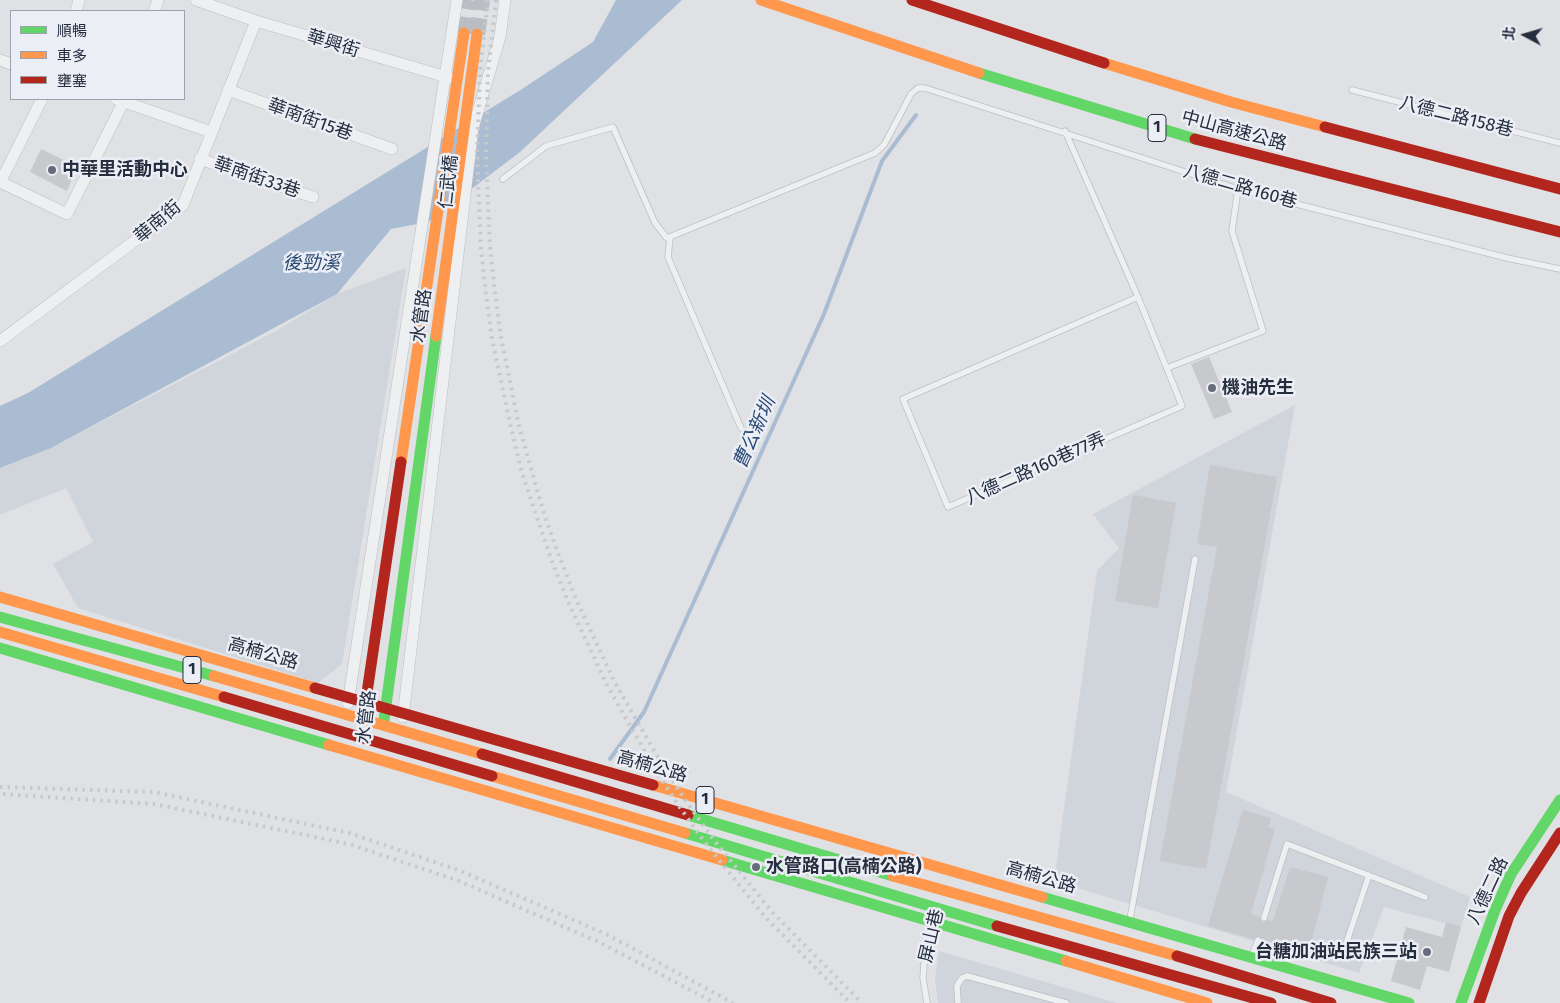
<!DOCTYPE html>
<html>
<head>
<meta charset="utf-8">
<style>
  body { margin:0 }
  #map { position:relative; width:1560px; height:1003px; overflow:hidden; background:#dfe1e4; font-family:"Fira Sans","Noto Sans TC",sans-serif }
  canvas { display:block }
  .legend { position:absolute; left:10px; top:10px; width:175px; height:90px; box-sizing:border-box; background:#ebeff5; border:1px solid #9ca1ac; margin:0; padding:6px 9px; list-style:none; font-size:15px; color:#252d3f }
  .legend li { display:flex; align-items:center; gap:10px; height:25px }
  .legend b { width:25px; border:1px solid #9ca1ac }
  .north { position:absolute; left:1500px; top:10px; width:50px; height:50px; -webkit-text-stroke:4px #ebeff5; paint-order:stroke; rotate:276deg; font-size:14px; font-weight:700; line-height:20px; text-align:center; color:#252d3f }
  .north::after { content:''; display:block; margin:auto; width:18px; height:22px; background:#252d3f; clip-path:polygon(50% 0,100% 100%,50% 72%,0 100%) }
</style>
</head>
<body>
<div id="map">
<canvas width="1560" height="1003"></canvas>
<ul class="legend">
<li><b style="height:6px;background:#63d668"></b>順暢</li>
<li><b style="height:6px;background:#ff974d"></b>車多</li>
<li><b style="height:6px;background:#b3261e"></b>壅塞</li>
</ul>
<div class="north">北</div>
</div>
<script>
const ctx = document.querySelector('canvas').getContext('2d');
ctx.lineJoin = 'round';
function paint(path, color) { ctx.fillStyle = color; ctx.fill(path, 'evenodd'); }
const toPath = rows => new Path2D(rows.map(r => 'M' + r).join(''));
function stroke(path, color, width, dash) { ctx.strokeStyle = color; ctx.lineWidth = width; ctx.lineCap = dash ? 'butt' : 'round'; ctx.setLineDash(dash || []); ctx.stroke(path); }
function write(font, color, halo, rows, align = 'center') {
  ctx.font = font + ' "Fira Sans","Noto Sans TC",sans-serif'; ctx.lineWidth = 5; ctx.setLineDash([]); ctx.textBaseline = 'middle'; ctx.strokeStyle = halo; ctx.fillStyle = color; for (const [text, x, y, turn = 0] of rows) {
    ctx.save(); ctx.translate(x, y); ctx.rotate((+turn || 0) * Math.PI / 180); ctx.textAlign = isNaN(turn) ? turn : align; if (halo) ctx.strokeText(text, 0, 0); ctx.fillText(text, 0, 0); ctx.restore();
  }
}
paint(toPath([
  [406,268,342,664,318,683,78,608,53,564,93,542,66,488,0,515,0,468,51,448,274,332,337,294],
  [1295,405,1226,792,1470,897,1461,927,1384,907,1359,973,1054,881,1097,571,1119,548,1093,514],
  [939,951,1117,1003,938,1003,935,978]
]), '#d0d4db');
paint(toPath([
  [616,0,682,0,520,152,428,222,391,229,337,294,51,448,0,468,0,406,28,393,522,89,593,42]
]), '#aabcd2');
stroke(toPath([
  [610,759,644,712,824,314,882,161,916,115]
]), '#aabcd2', 4);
paint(toPath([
  [41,149,74,165,72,169,75,172,67,191,30,172],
  [1209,357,1232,412,1214,419,1191,364],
  [1210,465,1277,477,1206,869,1160,861,1217,547,1197,544],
  [1133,495,1176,503,1158,608,1115,601],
  [1243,810,1271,818,1268,828,1275,829,1251,914,1259,917,1263,923,1268,920,1273,921,1290,867,1328,877,1308,955,1262,942,1259,936,1253,939,1208,926],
  [1446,922,1461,927,1449,972,1427,966,1420,990,1391,981,1406,927,1442,937]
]), '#c7c9cc');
stroke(toPath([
  [464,33,469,0],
  [477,34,482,0]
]), '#babdc3', 16, [16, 8]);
const lane = toPath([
  [1352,90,1560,143],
  [1065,131,1138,297,1182,406,948,507,903,399,1138,297],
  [503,179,546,146,613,127,655,223,667,238,875,153,884,145,911,94,918,88,925,88,1238,189,1507,258,1560,269],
  [670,237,668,257,741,428],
  [1167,368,1263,331,1232,231,1238,189],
  [1264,918,1287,844,1425,897],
  [1130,919,1195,559],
  [1346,944,1369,875],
  [1252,955,1258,940],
  [927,1003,923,978,924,964,933,925],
  [958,1003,957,986,962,978,967,976,1066,1003]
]);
const street = toPath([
  [196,0,256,21,450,78],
  [76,11,79,0],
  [154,11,158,0],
  [0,60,11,64],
  [228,90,392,149],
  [116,99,211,132],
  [200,159,313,197],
  [0,182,67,214,125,99],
  [0,183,42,99],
  [0,341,183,205,256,21],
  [348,703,457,0],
  [403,717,473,128,500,37,505,0]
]);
stroke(lane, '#bdbfc2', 7);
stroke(street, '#bdbfc2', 12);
stroke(lane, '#eeeff1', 5.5);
stroke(street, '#eeeff1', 11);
stroke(toPath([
  [979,73,1195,139],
  [0,617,214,676],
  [0,648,329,745],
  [384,720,436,336],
  [688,815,893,876],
  [685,833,997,926],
  [722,860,1066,961],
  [1042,897,1409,1003],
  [1461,1003,1495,910,1511,874,1560,800]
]), '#63d668', 11);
stroke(toPath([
  [761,0,979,73],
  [1104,63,1231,102,1325,127],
  [436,336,477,34],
  [401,462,464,33],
  [0,597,315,688],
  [0,632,224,697],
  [214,676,482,754],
  [329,745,722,860],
  [492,776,685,833],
  [653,785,1042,897],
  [893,876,1177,956],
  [1066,961,1207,1003]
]), '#ff974d', 11);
stroke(toPath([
  [912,0,1104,63],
  [1325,127,1560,189],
  [1195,139,1560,232],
  [315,688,653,785],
  [224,697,492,776],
  [364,713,401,462],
  [482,754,688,815],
  [997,926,1271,1003],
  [1177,956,1331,1003],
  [1479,1003,1509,916,1521,893,1560,833]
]), '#b3261e', 11);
stroke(toPath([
  [488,0,480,71,477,157,481,248,486,294,492,339,511,428,522,473,551,559,568,602,607,685,653,766,679,806,706,844,766,918,850,1003],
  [496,0,488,72,486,157,490,247,495,292,501,337,519,426,544,514,559,556,576,599,614,681,660,761,686,801,713,839,773,913,862,1003],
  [0,787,154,792,349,833,461,871,608,935,733,1003],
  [3,794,154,804,349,844,459,881,601,943,715,1003]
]), '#c7c9cc', 4, [2.5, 5]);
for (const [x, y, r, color] of [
  [52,170,5,"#666c79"],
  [1212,388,5,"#666c79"],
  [756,867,5,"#666c79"],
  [1427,952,5,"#666c79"]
]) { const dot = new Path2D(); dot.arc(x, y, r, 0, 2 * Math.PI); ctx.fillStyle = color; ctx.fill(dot); stroke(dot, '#ebeff5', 2); }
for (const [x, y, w] of [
  [1157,128,18],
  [192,670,18],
  [705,800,18]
]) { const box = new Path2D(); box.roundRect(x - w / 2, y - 13.5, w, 27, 4); ctx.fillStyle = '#ebeff5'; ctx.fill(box); stroke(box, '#252d3f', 1); }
write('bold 16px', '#252d3f', null, [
  ["1",1157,128],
  ["1",192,670],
  ["1",705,800]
]);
write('18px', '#252d3f', '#ebeff5', [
  ["華興街",333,44,17],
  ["八德二路158巷",1456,117,14],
  ["華南街15巷",310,120,20],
  ["中山高速公路",1234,131,15],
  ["華南街33巷",257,178,19],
  ["仁武橋",449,182,-84],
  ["八德二路160巷",1240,187,16],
  ["華南街",158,222,-40],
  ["水管路",422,316,-82],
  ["八德二路160巷77弄",1036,469,-24],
  ["高楠公路",263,654,16],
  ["水管路",367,717,-83],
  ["高楠公路",652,767,16],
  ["高楠公路",1041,878,16],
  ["八德二路",1488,891,-65],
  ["屏山巷",932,936,-77]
]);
write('bold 18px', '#252d3f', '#ebeff5', [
  ["中華里活動中心",62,170],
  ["機油先生",1222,388],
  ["水管路口(高楠公路)",766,867],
  ["台糖加油站民族三站",1417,952,"right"]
], 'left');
write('italic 19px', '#2d4a75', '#ebeff5', [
  ["後勁溪",311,264],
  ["曹公新圳",755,433,-66]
]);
</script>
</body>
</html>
